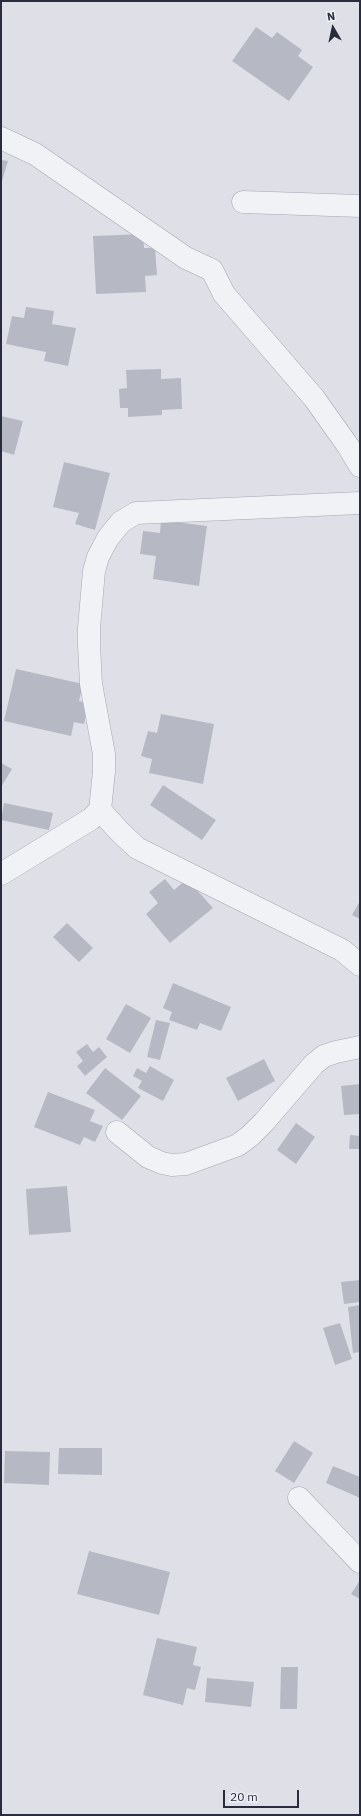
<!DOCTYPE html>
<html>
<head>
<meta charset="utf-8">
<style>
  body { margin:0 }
  #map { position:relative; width:361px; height:1816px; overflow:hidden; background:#dfe0e7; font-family:"IBM Plex Sans",sans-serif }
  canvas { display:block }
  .frame { position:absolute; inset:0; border:2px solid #292c3d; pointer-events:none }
  .north { position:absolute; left:313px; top:8px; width:40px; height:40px; -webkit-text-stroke:3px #eeeff5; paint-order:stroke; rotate:351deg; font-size:11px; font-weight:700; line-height:16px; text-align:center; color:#292c3d }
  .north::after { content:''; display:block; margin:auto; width:14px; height:18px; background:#292c3d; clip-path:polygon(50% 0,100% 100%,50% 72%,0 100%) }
  .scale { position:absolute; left:223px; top:1790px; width:76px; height:18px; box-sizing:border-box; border:2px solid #292c3d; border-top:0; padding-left:5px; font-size:12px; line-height:14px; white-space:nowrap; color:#292c3d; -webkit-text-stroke:3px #eeeff5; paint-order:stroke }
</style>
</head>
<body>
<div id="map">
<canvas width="361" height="1816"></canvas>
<div class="frame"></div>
<div class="north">N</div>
<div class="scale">20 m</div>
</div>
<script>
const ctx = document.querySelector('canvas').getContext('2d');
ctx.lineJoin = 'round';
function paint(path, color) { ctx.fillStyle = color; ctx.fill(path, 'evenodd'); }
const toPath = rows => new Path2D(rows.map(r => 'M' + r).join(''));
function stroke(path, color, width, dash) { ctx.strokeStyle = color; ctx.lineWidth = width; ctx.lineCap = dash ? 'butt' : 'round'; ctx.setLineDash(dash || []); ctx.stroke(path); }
paint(toPath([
  [256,27,272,38,277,32,302,50,298,56,313,67,289,101,232,61],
  [1,160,8,161,1,184],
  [143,234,144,248,155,248,157,275,145,276,146,292,96,294,93,236],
  [26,307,54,311,52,324,76,328,68,366,44,361,46,352,6,344,12,316,24,318],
  [161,369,161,379,181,378,182,409,162,410,162,415,128,417,128,408,120,408,119,389,127,388,126,370],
  [1,416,23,421,14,455,1,451],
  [64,462,110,473,95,530,75,524,79,513,53,507],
  [161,520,207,526,199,586,153,579,156,556,140,554,143,531,160,533],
  [16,669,83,684,79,701,89,703,84,724,74,722,71,736,4,721],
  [161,714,214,724,203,784,149,773,152,759,141,756,148,731,157,733],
  [1,763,12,769,1,787],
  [163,785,216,820,202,840,150,805],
  [4,803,53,813,49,830,1,820],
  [165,879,174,890,187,879,213,908,170,943,146,914,158,903,149,892],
  [360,901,360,919,352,915],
  [67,923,93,948,79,962,53,937],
  [173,983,231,1007,221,1031,200,1023,197,1030,169,1020,172,1012,163,1008],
  [126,1004,151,1018,130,1053,106,1039],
  [156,1020,170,1023,160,1060,147,1057],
  [87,1044,93,1052,99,1047,107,1057,85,1076,77,1066,83,1061,76,1052],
  [264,1059,275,1081,238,1101,226,1078],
  [150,1066,174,1080,163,1101,138,1088,142,1081,133,1076,137,1068,146,1073],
  [105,1068,141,1096,122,1120,86,1093],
  [360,1084,360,1114,344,1115,341,1086],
  [48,1092,95,1110,90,1121,103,1126,95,1142,84,1137,80,1145,34,1127],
  [296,1123,315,1137,296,1164,277,1150],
  [350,1135,360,1136,360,1149,349,1149],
  [67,1186,71,1232,29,1235,26,1189],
  [360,1280,360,1302,344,1304,341,1282],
  [360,1305,360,1352,353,1353,348,1307],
  [340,1323,352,1359,335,1365,323,1328],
  [294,1441,313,1453,294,1483,275,1471],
  [59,1448,102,1448,102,1475,58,1474],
  [5,1451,50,1452,49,1485,4,1483],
  [333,1466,360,1477,360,1498,326,1483],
  [89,1551,170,1572,159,1615,77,1594],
  [360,1580,360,1599,351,1594],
  [157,1638,197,1647,193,1665,201,1667,195,1690,187,1688,183,1705,143,1695],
  [281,1667,298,1667,297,1709,280,1709],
  [207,1678,254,1682,251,1707,205,1702]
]), '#b6b9c4');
const street = toPath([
  [1,138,35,154,186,258,212,270,224,294,314,398,348,446,360,466],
  [243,202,360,206],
  [100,810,119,831,137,848,342,950,360,965],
  [1,874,91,819,100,810,104,771,104,754,91,684,89,645,89,628,94,571,98,557,108,538,121,522,136,513,360,503],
  [117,1132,148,1157,162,1163,172,1165,186,1164,238,1145,250,1136,264,1122,314,1064,324,1056,336,1052,360,1047],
  [299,1498,360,1562]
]);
stroke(street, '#a5a6b1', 23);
stroke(street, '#f1f2f6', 22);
</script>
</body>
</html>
